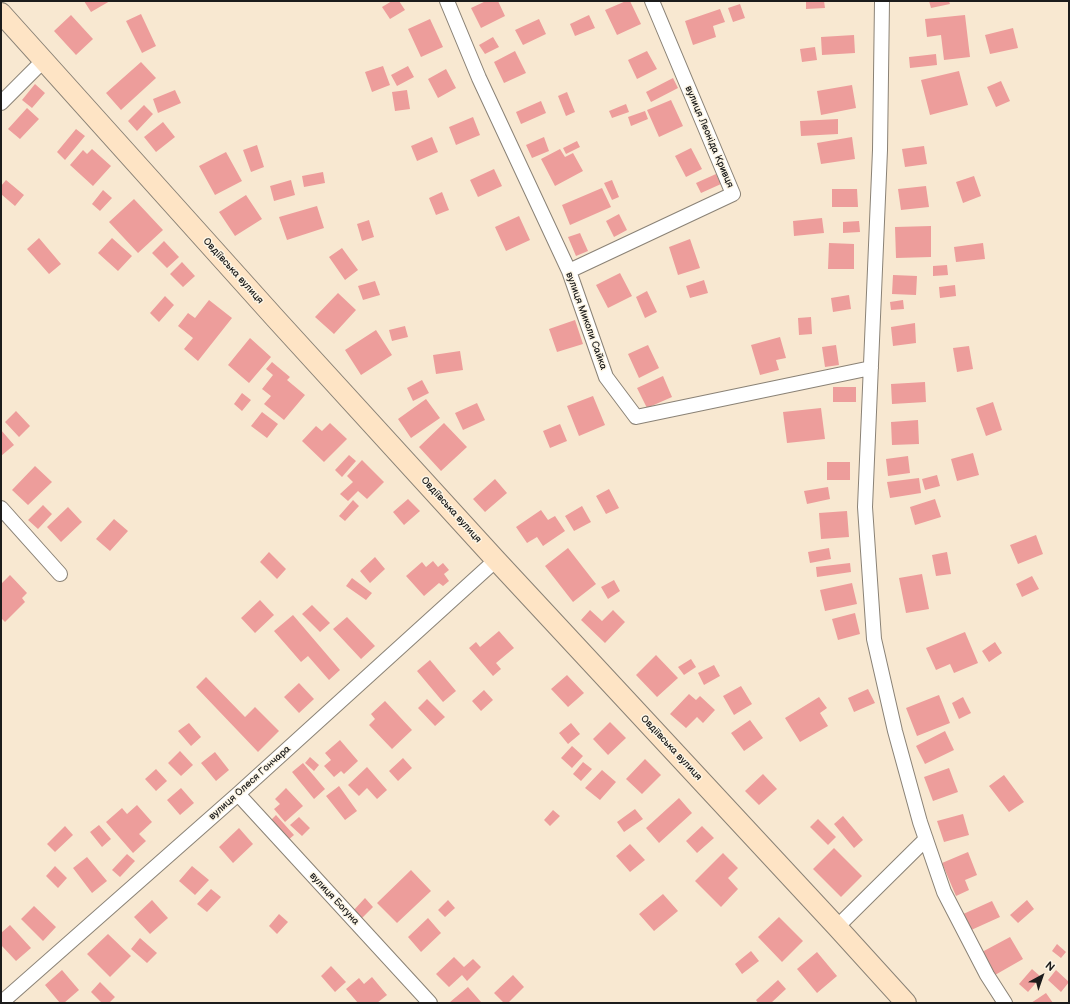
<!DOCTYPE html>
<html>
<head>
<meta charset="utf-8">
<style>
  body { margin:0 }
  #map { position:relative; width:1070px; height:1004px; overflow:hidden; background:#f8e8d1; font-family:"Balsamiq Sans",sans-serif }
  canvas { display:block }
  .frame { position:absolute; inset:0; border:2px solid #1c1c1c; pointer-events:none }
  .north { position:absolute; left:1022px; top:956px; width:40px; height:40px; -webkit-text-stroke:3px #fcf5e5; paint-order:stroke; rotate:40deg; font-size:11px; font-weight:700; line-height:16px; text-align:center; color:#1c1c1c }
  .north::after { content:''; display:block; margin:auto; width:14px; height:18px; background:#1c1c1c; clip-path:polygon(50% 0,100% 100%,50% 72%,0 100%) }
</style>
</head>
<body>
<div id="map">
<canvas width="1070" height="1004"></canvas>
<div class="frame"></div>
<div class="north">N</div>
</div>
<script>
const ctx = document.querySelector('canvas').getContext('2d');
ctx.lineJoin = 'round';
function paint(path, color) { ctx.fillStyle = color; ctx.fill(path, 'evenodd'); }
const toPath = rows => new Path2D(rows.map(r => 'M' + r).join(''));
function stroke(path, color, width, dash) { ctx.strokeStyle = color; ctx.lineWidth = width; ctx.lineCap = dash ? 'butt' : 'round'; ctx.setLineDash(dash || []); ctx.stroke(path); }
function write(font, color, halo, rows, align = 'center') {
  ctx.font = font + ' "Balsamiq Sans",sans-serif'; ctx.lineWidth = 3; ctx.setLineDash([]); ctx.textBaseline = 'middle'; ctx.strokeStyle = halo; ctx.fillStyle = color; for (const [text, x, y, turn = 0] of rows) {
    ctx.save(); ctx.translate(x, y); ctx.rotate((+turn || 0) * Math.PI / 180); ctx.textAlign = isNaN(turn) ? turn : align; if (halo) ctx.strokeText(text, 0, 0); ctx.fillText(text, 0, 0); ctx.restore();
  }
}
paint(toPath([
  [84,1,110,1,91,12],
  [392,1,399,1,405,10,390,19,382,7],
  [486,1,498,1,505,16,481,28,471,8],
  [626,1,630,1,641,24,617,35,605,10],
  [806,1,824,1,825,8,806,9],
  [929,1,949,1,950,4,931,8],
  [740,4,745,18,733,22,728,8],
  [720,9,725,22,713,26,716,37,693,45,685,21],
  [141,14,156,46,142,53,126,21],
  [71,15,93,39,76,55,54,31],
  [589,15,595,28,575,36,570,24],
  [965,15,970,57,944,60,941,35,927,37,925,19],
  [430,19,443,47,421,57,408,29],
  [539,19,546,34,523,45,515,30],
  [1013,28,1018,48,990,54,985,35],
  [854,35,855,53,822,55,821,37],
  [493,37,499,47,485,54,479,45],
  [815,47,817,60,802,62,800,49],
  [515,51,526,73,504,83,494,62],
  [647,51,657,69,637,79,628,60],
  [936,54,937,65,910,68,909,57],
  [141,62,156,78,121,110,106,93],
  [383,66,390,85,372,92,365,72],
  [408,66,414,77,397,86,391,75],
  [446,69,456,88,438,98,428,79],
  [959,71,968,105,930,115,921,80],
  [673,78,678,88,651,102,646,92],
  [1001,81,1010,101,996,107,987,87],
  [35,84,45,93,32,108,22,100],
  [852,85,856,108,821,115,817,91],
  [175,90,181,103,158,113,153,99],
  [407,90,410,109,395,111,392,92],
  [567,92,575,112,566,116,558,96],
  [671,100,683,126,659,137,647,110],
  [541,101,546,113,521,124,516,112],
  [626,104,629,112,612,118,609,111],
  [144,105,153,114,137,131,128,121],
  [27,108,39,119,20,139,8,129],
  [645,111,648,119,631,126,628,117],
  [473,117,480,135,456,145,449,127],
  [838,119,838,134,801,136,800,121],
  [163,122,175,137,156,152,144,137],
  [76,129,85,136,65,160,57,152],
  [432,137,438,152,417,161,411,146],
  [544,137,549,151,532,158,526,145],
  [852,137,855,159,821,164,817,143],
  [577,141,580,147,566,154,563,148],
  [257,145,264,167,251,172,243,150],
  [924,146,927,164,905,167,902,149],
  [691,148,702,169,686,177,675,156],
  [92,149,111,166,93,186,70,165,83,150,87,154],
  [560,149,565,157,573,153,583,171,555,186,541,159],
  [226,152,242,181,215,195,199,166],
  [494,169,502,186,478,197,470,180],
  [323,172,325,183,304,187,302,176],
  [716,174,721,184,701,193,696,183],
  [974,176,981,196,963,203,956,182],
  [6,180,24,195,15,206,1,194,1,186],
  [291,180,295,195,274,201,270,186],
  [612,180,619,197,612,200,604,183],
  [926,186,929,207,901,210,898,189],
  [602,188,611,207,570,225,562,205],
  [832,189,857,189,858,207,832,207],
  [103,190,112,198,100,211,92,204],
  [442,192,449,210,436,215,429,198],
  [246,195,262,219,235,236,219,212],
  [134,199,163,230,138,253,109,222],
  [317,206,324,228,287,240,279,217],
  [619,214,627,230,614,237,606,221],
  [519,216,530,240,506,251,495,227],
  [822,218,824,233,794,236,793,221],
  [369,220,374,237,362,241,357,224],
  [859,221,860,232,843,233,843,222],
  [931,226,931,257,896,258,895,227],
  [580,233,588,251,576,256,568,237],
  [39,238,61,264,49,274,27,249],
  [112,238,132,256,118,271,98,253],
  [690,239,700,268,678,275,669,247],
  [164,241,179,257,167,268,152,253],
  [829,243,854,244,854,269,828,269],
  [983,243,985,259,956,262,954,247],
  [342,248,358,270,345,280,329,257],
  [182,262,195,276,183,287,170,274],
  [947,265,948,275,933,276,933,266],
  [620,273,632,296,608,308,596,285],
  [893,275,917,276,916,295,892,294],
  [704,280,708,293,690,298,686,286],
  [375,281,380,295,363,300,358,286],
  [955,285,956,296,940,298,939,287],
  [647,291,657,312,645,318,636,297],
  [338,293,356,310,334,334,315,317],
  [849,295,851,309,833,312,831,298],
  [165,296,174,305,159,322,150,313],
  [209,300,232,318,198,361,184,349,193,338,178,326,188,313,195,318],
  [903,300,904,309,891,310,890,302],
  [811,317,812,334,799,335,798,318],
  [575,320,583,344,557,352,549,329],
  [915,323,916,343,893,346,891,327],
  [405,326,408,337,392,341,389,330],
  [376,330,392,355,361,375,345,350],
  [780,337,786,358,776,360,779,370,760,375,751,345],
  [250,338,271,357,249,383,228,365],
  [648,345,659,368,639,378,628,354],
  [836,345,839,365,825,367,822,347],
  [969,346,973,369,957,372,953,348],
  [460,351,463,370,436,374,433,355],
  [272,362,290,377,287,380,305,395,284,420,264,404,271,396,262,389,273,375,266,369],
  [663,376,672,397,647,408,637,388],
  [422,380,429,393,413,401,407,388],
  [925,382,926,402,892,404,891,384],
  [833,387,856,387,856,402,833,402],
  [242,393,251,400,242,411,234,404],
  [593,396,605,425,579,436,567,406],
  [426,399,440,418,411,438,398,419],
  [993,402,1002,430,986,436,976,408],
  [477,403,485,420,463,430,455,413],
  [821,408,825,439,787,443,783,412],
  [16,411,30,426,19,437,5,422],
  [262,412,278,424,267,438,251,426],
  [918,420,919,444,892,445,891,422],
  [330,423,347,439,324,462,302,441,316,426,322,431],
  [444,423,467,447,441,471,419,447],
  [560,424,567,441,550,448,543,431],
  [1,430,14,445,1,456],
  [973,453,979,475,957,481,951,459],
  [349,455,356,461,342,477,335,470],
  [908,456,910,473,888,476,886,459],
  [362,460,384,482,367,499,358,491,348,501,340,494,353,482,347,476],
  [827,462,850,462,850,480,827,480],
  [35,466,52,482,28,505,12,490],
  [937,475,940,486,925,490,922,479],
  [919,478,921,493,890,498,887,482],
  [495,479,507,493,485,512,473,499],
  [828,487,830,499,807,504,804,491],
  [609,489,619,508,606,514,596,496],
  [408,499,420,511,404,525,393,512],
  [935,499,941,517,915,525,910,507],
  [353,500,359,506,345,521,339,516],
  [43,505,52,514,38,529,28,520],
  [582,506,591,522,574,531,565,516],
  [68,507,82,522,61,542,47,527],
  [541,510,548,520,555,516,565,531,543,546,537,537,527,543,516,527],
  [847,511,849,537,821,539,819,513],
  [114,519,128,531,110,551,96,539],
  [1036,535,1043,554,1018,564,1010,545],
  [568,548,596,584,573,602,545,566],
  [829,548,831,559,810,563,808,552],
  [269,552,286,569,277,579,260,562],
  [947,552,951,574,936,576,932,555],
  [375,557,385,569,370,583,360,571],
  [433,561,438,567,443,563,449,570,444,574,449,581,443,586,439,583,424,596,406,576,422,562,426,567],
  [850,563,851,572,817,577,816,567],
  [922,574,929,609,906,613,899,578],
  [10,575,27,593,22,598,25,602,5,622,1,618,1,584],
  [1032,576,1039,589,1022,597,1016,584],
  [352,578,372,593,366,600,346,586],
  [614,580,620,591,608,599,601,587],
  [852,583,857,604,825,611,820,590],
  [260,600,274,615,255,633,241,618],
  [312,605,330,623,320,632,302,614],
  [590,610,602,621,613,610,625,622,605,643,581,620],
  [855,613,860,634,838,640,832,619],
  [293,615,340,670,329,680,308,656,301,662,274,631],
  [347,617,375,646,361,659,333,629],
  [499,631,514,648,496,663,501,669,493,676,469,648,476,642,480,647],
  [965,632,978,663,954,673,950,664,936,670,926,648],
  [995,642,1002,653,989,662,982,651],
  [656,655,678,678,657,697,636,675],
  [691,659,696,667,684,675,678,667],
  [430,660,456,691,443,702,417,671],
  [714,665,720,676,704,685,698,673],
  [567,675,584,693,568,707,551,689],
  [206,677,245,717,255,707,279,731,258,752,196,687],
  [299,683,314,699,299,713,284,697],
  [741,686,752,704,734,715,723,696],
  [868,689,875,703,854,712,848,698],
  [484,690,493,700,481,711,472,701],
  [689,694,696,700,700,696,715,710,703,723,697,717,686,728,670,714],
  [939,695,950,723,917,736,906,708],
  [819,697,827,708,820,713,828,726,800,742,785,718],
  [963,697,971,713,959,719,952,703],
  [427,699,445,717,435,726,418,708],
  [385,701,412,730,392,749,369,725,375,719,371,714],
  [750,720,763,738,744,751,731,733],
  [610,722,626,738,608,755,593,739],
  [189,723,201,737,191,746,178,731],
  [571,723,580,734,568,744,559,733],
  [945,731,954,750,925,764,916,746],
  [340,740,358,761,344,774,341,771,334,777,324,766,331,760,325,753],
  [572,746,583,756,572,768,561,758],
  [180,751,193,765,181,776,168,763],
  [215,752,229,770,216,781,201,763],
  [310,757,319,765,314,771,305,763],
  [403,758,412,768,398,781,389,771],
  [645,759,661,775,642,794,626,779],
  [583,762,592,769,581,781,573,774],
  [303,763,325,789,314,799,292,772],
  [367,767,387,790,377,799,367,788,359,796,348,785],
  [949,768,958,792,933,801,924,777],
  [156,769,167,781,156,791,145,779],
  [602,770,616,782,600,800,585,788],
  [763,774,777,789,759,805,745,791],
  [1004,775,1024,802,1009,812,989,786],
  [339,786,357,811,345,820,326,796],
  [181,788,194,803,180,815,167,800],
  [286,788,303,806,285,822,274,809,280,804,275,799],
  [679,798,692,813,659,843,646,828],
  [137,805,152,822,139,834,146,841,133,853,106,822,122,808,127,814],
  [635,809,643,819,624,832,617,822],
  [553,810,560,816,550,826,544,820],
  [963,814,969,835,944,842,937,821],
  [276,815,294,835,286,842,269,822],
  [843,816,863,840,854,848,834,824],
  [299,817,310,828,302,836,290,825],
  [818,819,836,837,828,845,810,827],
  [99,825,111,839,102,847,90,832],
  [65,826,73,835,55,852,47,844],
  [702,826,714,838,697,853,686,841],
  [239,828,253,844,233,863,219,847],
  [630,844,645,860,630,872,616,856],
  [834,848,862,876,841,897,813,869],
  [968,852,977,875,965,880,969,890,956,896,942,863],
  [723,853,738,868,728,878,738,889,721,907,695,881],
  [127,854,135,861,120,877,112,870],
  [87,857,107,881,92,893,73,868],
  [55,866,67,878,58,888,46,876],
  [192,866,209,880,195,895,179,881],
  [411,870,431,891,397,923,377,903],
  [211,889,221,897,207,912,197,904],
  [663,894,678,911,654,931,639,914],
  [365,898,373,907,361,919,353,911],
  [152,900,168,918,150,934,134,917],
  [448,900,455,908,445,917,438,910],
  [1027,900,1034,909,1018,923,1010,915],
  [992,901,1000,917,969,931,961,915],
  [34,906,56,927,43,941,21,919],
  [279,914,288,922,277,934,269,926],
  [779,917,803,941,782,962,758,937],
  [428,918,441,933,421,952,408,937],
  [10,925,31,948,16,961,1,945,1,933],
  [108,934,131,956,110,977,87,954],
  [1010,937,1023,959,995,975,982,952],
  [140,938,157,953,147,963,131,949],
  [1057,944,1066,952,1061,958,1052,951],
  [751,951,759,961,742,974,735,964],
  [817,952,837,976,817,993,797,969],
  [454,957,464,967,473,959,481,967,467,981,462,975,449,987,436,974],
  [331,966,346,982,335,992,321,976],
  [1032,969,1041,977,1028,992,1019,984],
  [62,970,79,990,64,1003,60,1003,45,985],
  [1056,970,1069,982,1061,992,1048,980],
  [513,975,524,987,508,1003,504,1003,494,993],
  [372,977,387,995,377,1003,358,1003,346,989,359,978,364,984],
  [778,980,786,989,771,1003,758,1003,756,1000],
  [100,982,115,997,109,1003,102,1003,91,992],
  [468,987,481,1002,480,1003,451,1003,450,1002],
  [1046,993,1053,1003,1031,1003]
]), '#ed9d9b');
const minor = toPath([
  [447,1,479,78,569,271,606,377,636,417,871,368],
  [882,1,880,150,865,507,874,639,895,731,920,822,944,892,987,975,1005,1003],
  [1,103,43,61],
  [569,271,733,194,652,1],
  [1,508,60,574],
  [238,794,430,1003],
  [837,927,926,839],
  [1,1003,238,794,496,560]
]);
const secondary = toPath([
  [1,13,276,319,496,560,837,927,906,1003]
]);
stroke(minor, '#8a8276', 16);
stroke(secondary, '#8a8276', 22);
stroke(minor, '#fff', 14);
stroke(secondary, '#fee4c5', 20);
write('10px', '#1c1c1c', '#fcf5e5', [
  ["вулиця Леоніда Кривця",709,137,67],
  ["Овдіївська вулиця",233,271,48],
  ["вулиця Миколи Сайка",586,321,70],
  ["Овдіївська вулиця",451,510,48],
  ["Овдіївська вулиця",671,748,47],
  ["вулиця Олеся Гончара",250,783,-42],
  ["вулиця Богуна",334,899,47]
]);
</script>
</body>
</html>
